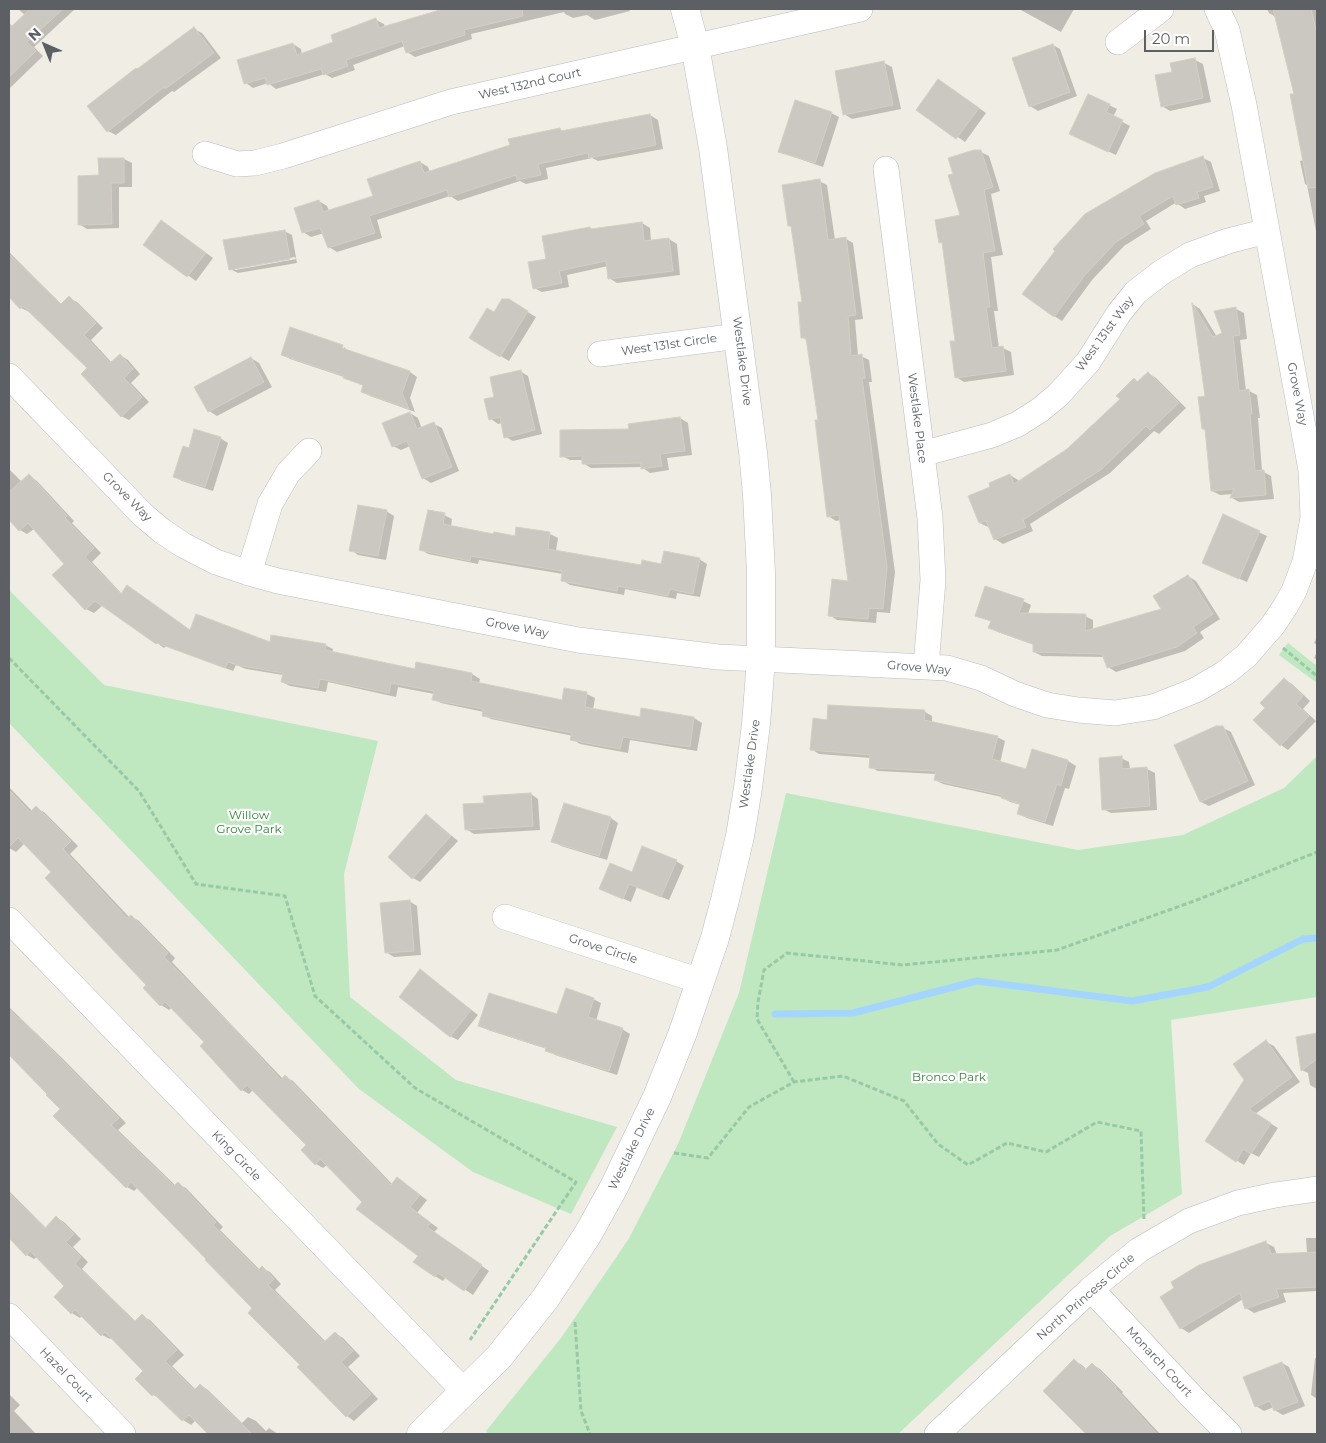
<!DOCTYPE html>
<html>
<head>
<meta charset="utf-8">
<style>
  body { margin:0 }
  #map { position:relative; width:1326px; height:1443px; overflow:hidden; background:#efede4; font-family:Montserrat,sans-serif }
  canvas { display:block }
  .frame { position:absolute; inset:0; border:10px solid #5c6065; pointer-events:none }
  .north { position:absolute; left:20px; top:20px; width:50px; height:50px; -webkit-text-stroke:4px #fff; paint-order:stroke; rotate:316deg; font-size:14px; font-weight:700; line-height:20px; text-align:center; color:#5c6065 }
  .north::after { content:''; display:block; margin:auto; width:18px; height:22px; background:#5c6065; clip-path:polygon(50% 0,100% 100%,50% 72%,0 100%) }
  .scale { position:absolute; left:1144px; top:30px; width:70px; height:22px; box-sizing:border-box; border:2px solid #5c6065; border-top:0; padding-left:6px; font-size:15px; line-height:18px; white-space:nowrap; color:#5c6065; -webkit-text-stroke:4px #fff; paint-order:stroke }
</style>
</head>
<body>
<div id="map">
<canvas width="1326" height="1443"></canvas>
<div class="frame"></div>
<div class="north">N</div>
<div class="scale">20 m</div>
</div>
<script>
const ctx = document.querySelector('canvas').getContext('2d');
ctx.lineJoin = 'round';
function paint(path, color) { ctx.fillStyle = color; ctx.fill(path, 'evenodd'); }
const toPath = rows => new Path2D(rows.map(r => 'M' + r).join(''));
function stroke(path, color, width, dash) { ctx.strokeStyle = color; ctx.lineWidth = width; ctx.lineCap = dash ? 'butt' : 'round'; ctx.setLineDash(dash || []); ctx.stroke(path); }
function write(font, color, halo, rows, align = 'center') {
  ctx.font = font + ' Montserrat,sans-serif'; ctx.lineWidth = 4.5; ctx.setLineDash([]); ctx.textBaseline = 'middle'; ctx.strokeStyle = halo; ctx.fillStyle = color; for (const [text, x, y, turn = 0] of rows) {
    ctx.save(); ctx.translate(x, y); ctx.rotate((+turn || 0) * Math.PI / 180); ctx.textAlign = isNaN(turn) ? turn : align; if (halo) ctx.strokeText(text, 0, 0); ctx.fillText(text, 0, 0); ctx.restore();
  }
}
paint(toPath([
  [9,590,104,685,378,741,344,874,350,997,456,1080,617,1127,571,1214,473,1172,359,1089,9,723],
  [1288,643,1317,666,1317,683,1279,655],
  [1317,756,1317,997,1171,1020,1182,1194,1110,1236,898,1434,489,1434,486,1431,561,1338,628,1240,678,1144,739,993,786,793,1078,850,1183,835,1284,788]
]), '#bfe8c0');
paint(toPath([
  [18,9,75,9,34,47,43,56,9,89,9,31,25,15],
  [448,9,629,9,630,11,595,20,587,15,573,18,565,14,564,12,471,34,472,39,415,57,407,52,405,46,353,65,355,70,332,78,325,74,276,89,268,83,253,88,246,83,293,44,301,49,302,55,335,43,376,20,384,24,385,28],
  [1019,9,1074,9,1061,32],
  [1267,9,1317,9,1317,236,1307,185,1305,184,1300,161,1304,160,1295,95,1276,17,1269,13],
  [194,29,202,33,221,58,174,92,172,91,116,135,108,131,138,70],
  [1053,45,1060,49,1077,96,1038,111,1030,106],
  [1195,60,1203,64,1211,102,1170,111,1162,106,1173,73],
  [884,63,892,67,901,109,852,119,844,114],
  [939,80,986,113,965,142,918,109],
  [1109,105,1117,109,1113,117,1130,126,1116,155,1079,138],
  [831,113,839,117,823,167,788,155,780,151],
  [650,115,658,120,663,149,598,161,592,158,546,168,548,179,526,184,520,181,458,201,450,196,377,220,382,238,337,252,329,247,324,233,311,237,303,232,319,201,327,206,329,211,374,197,420,162,428,167,430,172,560,129,564,132],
  [981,152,989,156,1000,191,991,194,1003,255,991,257,998,311,994,311,999,348,1003,348,1011,352,1014,375,964,382,956,377,956,342,943,244,940,242,962,216,954,175],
  [1203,158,1211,162,1220,191,1204,196,1206,202,1185,209,1178,204,1177,202,1146,221,1151,229,1124,246,1092,280,1062,321,1054,316,1086,215],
  [124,159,132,163,132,187,119,187,119,228,87,229,79,224,100,177],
  [819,181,827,185,835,240,846,239,853,243,863,319,855,320,858,356,861,356,869,360,872,382,869,382,895,572,890,613,877,612,876,623,837,620,829,615,849,582,841,520,836,521,828,516,819,421,807,340,803,338,803,303,792,227,789,225],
  [642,223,650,228,651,241,669,239,677,244,680,275,617,283,609,278,608,266,567,275,569,287,542,292,534,288,548,260,590,228,593,230],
  [169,226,213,258,196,281,145,245],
  [284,231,292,235,297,263,238,273,230,269],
  [295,257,296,259,235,270,235,267],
  [9,252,62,305,69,298,77,302,103,328,91,340,112,363,120,355,128,360,140,374,131,383,149,402,129,420,121,416,89,368,30,311,29,312,21,308,9,295],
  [509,301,536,317,509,361,471,338],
  [1194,305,1200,309,1217,337,1223,334,1236,309,1244,313,1247,339,1240,340,1246,391,1249,391,1257,395,1260,418,1258,418,1262,471,1271,476,1274,499,1239,502,1232,498,1234,494,1220,495,1212,491,1206,430,1203,429,1206,397],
  [344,347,350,352,410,372,417,377,410,398,415,412,370,396,362,392,364,386,344,377,290,359,282,354,341,354],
  [251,358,259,363,272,387,217,416,209,411],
  [520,371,528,376,542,434,513,441,506,437,502,423,498,424,491,419,496,398],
  [1148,373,1156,378,1186,408,1159,434,1154,431,1110,473,1030,524,1033,531,1003,544,995,539,990,526,988,527,980,523,992,488,1010,475,1018,480,1019,483,1068,450,1121,399,1134,380,1139,382],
  [410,413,418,418,422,429,434,424,442,428,459,471,431,483,423,478,410,446,401,450,393,446],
  [680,418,688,423,692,455,667,458,669,470,650,473,643,468,642,467,591,468,583,463,583,460,570,460,562,456,630,430],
  [220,438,228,443,213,491,182,481,175,477,190,449],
  [9,469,22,482,29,476,37,481,74,521,72,523,101,553,92,562,122,594,190,631,271,643,325,645,333,649,332,653,416,670,472,674,480,679,479,684,563,701,565,690,587,694,595,698,593,710,641,719,643,710,694,718,702,723,697,751,630,740,628,753,580,744,572,739,573,736,491,719,483,715,484,712,441,703,433,699,434,694,398,687,396,697,328,682,326,692,290,686,282,682,283,675,246,669,236,665,233,671,166,646,164,648,103,605,94,613,86,609,66,564,34,529,27,534,20,530,9,518],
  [386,511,394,516,386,560,358,555,351,550],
  [444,515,452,519,451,526,494,535,516,538,517,528,550,534,558,538,556,551,642,566,662,565,699,559,707,564,700,597,677,593,676,599,625,589,624,595,570,585,562,580,563,574,479,560,478,564,428,554,420,549],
  [1224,516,1267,536,1247,582,1211,567],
  [1188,576,1196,581,1220,619,1200,632,1204,638,1185,651,1116,672,1108,667,1105,657,1042,656,1034,652,1034,645,998,632,990,627,992,622,976,615,1023,601,1031,605,1028,614,1085,616,1093,620,1093,630,1163,609],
  [1317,637,1317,645,1314,643],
  [1317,652,1317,660,1314,658],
  [1285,680,1292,684,1310,701,1303,709,1316,721,1288,750,1281,745,1266,707],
  [925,712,932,716,932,723,997,737,1005,741,1000,763,1027,770,1032,751,1068,761,1076,766,1069,789,1065,788,1053,826,1027,818,1019,814,1021,805,1010,802,1002,797,943,784,935,780,936,774,878,771,870,767,871,758,819,754,811,749,828,721],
  [1223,728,1231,732,1255,785,1209,806,1201,802,1176,746],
  [1121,758,1129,762,1130,770,1147,769,1155,773,1157,810,1111,813,1103,809],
  [9,787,32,811,36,808,44,812,78,846,70,854,130,918,131,916,139,921,175,958,172,962,283,1079,286,1077,293,1081,393,1185,398,1179,427,1200,417,1213,438,1228,434,1232,489,1271,473,1295,446,1277,443,1281,435,1276,419,1256,363,1202,327,1165,323,1168,316,1164,308,1145,253,1090,249,1094,242,1090,206,1043,172,1007,169,1010,161,1005,145,988,148,985,53,872,25,843,16,852,9,848],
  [531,794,538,799,540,830,474,834,466,829,485,804],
  [564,805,611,818,618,823,607,860,561,846,553,841],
  [427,816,434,821,458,841,420,882,413,878],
  [676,861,684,866,669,900,637,887,631,902,609,893,632,873],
  [409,901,417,906,421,955,394,957,386,952],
  [420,971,428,976,478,1015,458,1040,450,1036],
  [593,999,601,1003,596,1021,622,1029,630,1034,617,1075,555,1055,547,1049,488,1030,480,1026,558,1016],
  [9,1007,63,1059,126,1123,118,1130,176,1186,178,1184,186,1188,223,1227,220,1230,260,1270,262,1268,270,1272,281,1284,275,1290,326,1342,335,1333,343,1338,360,1356,348,1367,378,1399,354,1421,347,1416,299,1367,302,1365,254,1308,138,1187,134,1191,127,1187,49,1094,9,1053],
  [1317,1034,1317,1089,1310,1085,1308,1073,1302,1070,1297,1038],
  [1266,1042,1274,1046,1300,1082,1255,1114,1278,1128,1259,1157,1251,1153,1244,1165,1236,1160,1246,1080],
  [9,1191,46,1228,57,1218,64,1222,81,1239,73,1247,88,1262,82,1269,136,1322,142,1316,150,1320,184,1355,172,1366,196,1390,201,1385,208,1390,242,1423,248,1417,256,1421,266,1431,269,1428,278,1434,211,1434,196,1420,191,1425,183,1420,161,1399,153,1395,145,1371,112,1337,110,1339,102,1335,82,1315,80,1318,72,1313,55,1297,66,1286,37,1257,34,1259,27,1255,9,1236],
  [1306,1238,1317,1238,1317,1291,1283,1293,1286,1302,1254,1313,1246,1308,1243,1299,1189,1333,1181,1328,1266,1243,1274,1247,1277,1255,1307,1253],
  [1315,1358,1317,1358,1317,1399,1311,1395],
  [1075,1361,1082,1365,1087,1370,1092,1364,1100,1369,1123,1392,1122,1393,1160,1434,1103,1434,1092,1423],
  [1282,1363,1289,1367,1305,1406,1283,1415,1276,1411,1274,1407,1264,1411,1256,1406],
  [9,1394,20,1405,14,1411,36,1434,9,1434]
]), '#0003');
stroke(toPath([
  [775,1014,853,1013,977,981,1132,1001,1208,987,1303,939,1317,938]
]), '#a4d5ff', 7);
const building = toPath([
  [30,9,63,9,27,42,36,51,9,77,9,23,12,26,30,9],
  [443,9,522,9,523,16,464,30,465,35,406,53,402,41,346,60,348,66,323,75,321,69,267,85,265,78,244,84,237,60,293,43,297,55,333,42,331,35,376,18,379,28,443,9],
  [1273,9,1311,9,1317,34,1317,187,1308,188,1290,94,1294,94,1273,9],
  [194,27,214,53,165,89,164,87,107,132,87,106,136,68,137,69,194,27],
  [1053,44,1070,92,1029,107,1012,58,1053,44],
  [1195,58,1203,98,1161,107,1155,75,1172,72,1170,63,1195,58],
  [884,61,893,105,843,115,835,71,884,61],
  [938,79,979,108,956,139,916,110,938,79],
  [1088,94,1110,104,1106,112,1123,120,1108,152,1069,134,1088,94],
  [795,100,832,112,815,163,778,152,795,100],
  [650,114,656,145,589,158,588,153,538,164,541,175,517,180,516,175,449,197,447,190,369,216,375,233,328,248,320,228,302,233,294,208,319,200,323,212,373,196,367,179,420,161,424,173,510,145,508,139,560,128,561,131,650,114],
  [974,150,981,150,993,187,984,190,995,251,983,253,990,307,986,307,992,348,1003,346,1006,371,955,378,950,341,955,341,942,242,939,243,935,220,960,215,948,175,953,174,948,158,974,150],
  [1203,156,1213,187,1197,192,1199,198,1176,205,1173,196,1139,216,1144,224,1116,242,1085,275,1054,317,1022,294,1055,251,1053,249,1085,214,1155,173,1203,156],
  [98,158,124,158,124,183,111,183,112,224,78,225,78,176,99,175,98,158],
  [820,179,828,240,846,237,856,315,848,316,851,356,862,354,865,378,862,378,887,567,883,609,869,608,868,619,828,616,832,579,848,581,839,515,827,517,815,420,818,420,806,338,801,338,798,302,802,302,791,226,788,226,782,185,820,179],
  [161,220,206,253,187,277,143,245,161,220],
  [642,222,644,241,669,238,673,271,608,279,606,261,559,271,562,283,533,289,528,262,546,259,542,236,590,227,591,229,642,222],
  [285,230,290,259,229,270,223,240,285,230],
  [9,254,61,304,69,296,96,323,84,335,110,363,120,354,133,369,124,378,142,397,121,417,81,374,87,368,23,306,20,309,9,297,9,254],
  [502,299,509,299,528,311,500,357,469,338,487,308,494,312,502,299],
  [1192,303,1213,337,1222,333,1214,311,1236,307,1240,335,1233,336,1239,391,1249,389,1252,414,1250,414,1255,471,1264,470,1266,495,1230,498,1234,489,1211,491,1205,429,1202,429,1198,397,1205,396,1192,303],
  [290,327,343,345,342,348,410,371,402,393,409,409,361,392,363,385,343,378,344,376,281,355,290,327],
  [251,357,264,382,208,412,194,387,251,357],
  [521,370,535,430,504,438,500,417,489,420,484,399,494,397,490,377,521,370],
  [1148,372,1179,403,1150,430,1146,426,1102,469,1023,520,1026,527,994,540,986,521,979,523,968,496,990,487,989,483,1010,474,1014,484,1067,449,1120,399,1116,396,1134,378,1137,382,1148,372],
  [410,412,417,429,434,422,452,467,422,479,407,441,392,447,382,423,410,412],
  [680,417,685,451,660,454,662,466,641,469,641,463,582,464,582,456,560,457,560,430,629,429,628,424,680,417],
  [194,429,221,437,205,487,173,477,183,446,189,448,194,429],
  [29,474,67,516,65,518,94,548,85,557,121,594,127,585,190,630,196,614,270,642,271,635,326,644,325,650,415,669,416,662,472,673,471,681,562,700,564,688,587,692,585,707,640,717,641,708,694,717,690,747,623,737,620,749,570,740,572,733,482,716,483,709,432,700,434,691,391,683,389,693,320,679,318,688,281,682,283,673,237,665,228,662,225,668,157,643,156,644,95,601,85,610,52,575,64,564,28,523,19,531,9,520,9,492,29,474],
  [358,505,387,510,378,556,349,551,358,505],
  [428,510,445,513,443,524,493,534,494,532,515,536,516,527,550,532,548,549,641,565,642,560,661,564,664,551,700,558,693,594,670,589,668,596,618,586,617,591,561,581,562,571,471,556,470,561,419,550,428,510],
  [1223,514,1260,531,1239,579,1202,563,1223,514],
  [1188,575,1213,614,1193,627,1197,633,1177,647,1107,668,1102,654,1033,652,1033,644,988,628,991,621,975,616,985,586,1024,599,1019,613,1086,614,1085,631,1161,609,1153,596,1188,575],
  [1284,678,1303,696,1296,704,1309,716,1280,746,1253,720,1265,708,1260,703,1284,678],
  [828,705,925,710,924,720,998,736,992,759,1026,769,1032,749,1068,760,1061,786,1057,784,1045,822,1017,814,1020,804,1001,798,1002,795,934,780,936,771,869,768,870,755,810,750,813,718,827,720,828,705],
  [1216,726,1223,726,1248,781,1200,802,1174,745,1216,726],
  [1122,756,1122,769,1147,767,1150,806,1102,810,1099,758,1122,756],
  [9,790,30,812,36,806,71,841,63,849,127,918,131,915,168,953,164,957,233,1027,281,1080,285,1075,391,1185,397,1177,420,1195,410,1207,431,1223,427,1227,482,1265,464,1291,438,1273,435,1277,413,1262,418,1256,356,1209,362,1202,320,1159,315,1165,301,1150,306,1145,247,1085,241,1091,200,1046,204,1042,165,1002,160,1006,143,988,146,985,45,878,51,872,18,838,9,847,9,790],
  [531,793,533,826,465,830,463,804,484,803,483,796,531,793],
  [564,803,611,817,599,856,551,842,564,803],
  [426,814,451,836,412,879,388,857,426,814],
  [642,846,677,860,661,897,629,884,623,899,599,889,610,863,632,872,642,846],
  [410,900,414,951,385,953,380,903,410,900],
  [420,969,471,1010,450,1037,399,997,420,969],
  [566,988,594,998,588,1017,623,1028,609,1071,545,1051,546,1048,478,1026,489,993,557,1014,566,988],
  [9,1009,19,1019,20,1018,55,1053,119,1118,111,1125,174,1186,178,1182,216,1222,213,1225,258,1270,262,1266,274,1279,268,1285,324,1342,335,1332,353,1351,341,1362,371,1394,346,1417,297,1367,300,1365,248,1313,252,1308,205,1260,206,1259,131,1182,126,1188,53,1116,60,1109,46,1095,47,1094,9,1055,9,1009],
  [1317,1033,1317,1059,1301,1071,1296,1037,1317,1033],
  [1266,1040,1292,1077,1249,1109,1271,1123,1251,1154,1243,1149,1236,1162,1205,1141,1244,1080,1233,1064,1266,1040],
  [9,1193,45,1228,56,1216,74,1234,66,1242,81,1257,75,1264,135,1321,142,1314,177,1350,165,1361,194,1390,200,1384,252,1434,208,1434,189,1415,182,1421,154,1394,152,1396,135,1379,143,1371,105,1332,101,1336,75,1310,71,1314,54,1297,64,1286,30,1251,26,1256,9,1238,9,1193],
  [1266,1241,1271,1254,1317,1252,1317,1287,1276,1289,1279,1297,1245,1309,1240,1293,1180,1329,1160,1297,1174,1288,1171,1282,1199,1265,1266,1241],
  [1074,1359,1085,1370,1092,1363,1116,1387,1115,1388,1157,1434,1086,1434,1043,1391,1074,1359],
  [1282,1362,1298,1402,1274,1411,1270,1401,1255,1407,1243,1377,1282,1362]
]);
paint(building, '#cac8c1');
stroke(building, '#d4cfc2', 1);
const street = toPath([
  [1118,42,1161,9],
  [205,154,237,164,255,163,283,156,451,102,860,9],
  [886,169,930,518,933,580,926,667],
  [600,354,738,336],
  [9,376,143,515,162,531,183,545,216,562,249,573,278,581,578,640,718,657,947,668,981,678,1015,694,1047,705,1078,710,1115,713,1153,707,1196,690,1225,673,1246,656,1273,625,1285,607,1294,591,1305,562,1313,518,1311,470,1244,105,1227,30,1217,9],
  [922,454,992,435,1018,424,1040,410,1058,395,1088,362,1119,313,1136,292,1162,272,1190,255,1228,241,1267,231],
  [249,573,270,504,288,473,309,451],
  [505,917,700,981],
  [9,920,464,1391],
  [1091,1289,1193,1398,1229,1434],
  [9,1316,123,1434],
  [937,1434,1091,1289,1139,1250,1189,1221,1238,1203,1275,1195,1317,1189]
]);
const secondary = toPath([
  [421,1434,499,1357,545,1299,588,1234,614,1187,657,1097,682,1035,715,938,725,900,740,836,748,788,756,724,761,659,761,573,757,495,753,452,713,148,695,46,685,9]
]);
stroke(street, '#b9bcc1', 26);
stroke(secondary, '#b9bdc3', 29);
stroke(toPath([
  [1283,648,1317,676],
  [9,658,139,791,196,884,285,896,315,996,415,1088,576,1182,470,1340],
  [794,1082,757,1019,758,1002,764,970,787,953,903,965,1057,950,1197,900,1317,852],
  [674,1153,708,1158,749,1107,794,1082,843,1076,904,1101,938,1144,968,1165,1007,1143,1046,1152,1097,1122,1141,1131,1144,1220],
  [575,1322,581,1411,590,1434]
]), '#98c9a7', 3, [5, 2.5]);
stroke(street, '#fff', 25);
stroke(secondary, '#fff', 28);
write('12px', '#5c6065', '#fff', [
  ["West 132nd Court",530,84,-13],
  ["West 131st Way",1105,334,-54],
  ["West 131st Circle",669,345,-8],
  ["Westlake Drive",742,361,83],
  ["Grove Way",1297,394,79],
  ["Westlake Place",917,418,83],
  ["Grove Way",127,497,45],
  ["Grove Way",517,628,11],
  ["Grove Way",919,668,5],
  ["Westlake Drive",750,764,-82],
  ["Grove Circle",603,949,18],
  ["Westlake Drive",632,1149,-64],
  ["King Circle",236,1156,46],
  ["North Princess Circle",1086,1297,-41],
  ["Monarch Court",1159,1362,47],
  ["Hazel Court",66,1375,46]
]);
write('12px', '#318737', '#fff', [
  ["Willow",249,815],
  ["Grove Park",249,829],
  ["Bronco Park",949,1077]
]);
</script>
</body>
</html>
